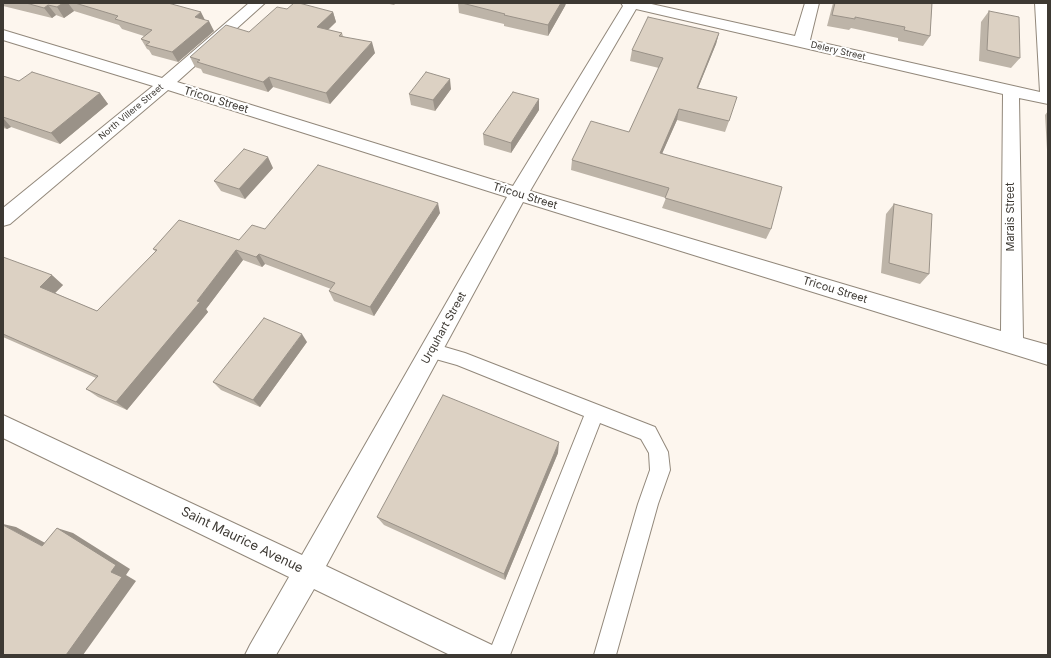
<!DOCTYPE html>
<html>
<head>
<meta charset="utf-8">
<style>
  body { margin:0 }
  #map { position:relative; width:1051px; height:658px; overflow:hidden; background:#fdf6ee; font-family:Inter,sans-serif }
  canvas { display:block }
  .frame { position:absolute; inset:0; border:4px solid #3d3933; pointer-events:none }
</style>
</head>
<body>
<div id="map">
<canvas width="1051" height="658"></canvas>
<div class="frame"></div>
</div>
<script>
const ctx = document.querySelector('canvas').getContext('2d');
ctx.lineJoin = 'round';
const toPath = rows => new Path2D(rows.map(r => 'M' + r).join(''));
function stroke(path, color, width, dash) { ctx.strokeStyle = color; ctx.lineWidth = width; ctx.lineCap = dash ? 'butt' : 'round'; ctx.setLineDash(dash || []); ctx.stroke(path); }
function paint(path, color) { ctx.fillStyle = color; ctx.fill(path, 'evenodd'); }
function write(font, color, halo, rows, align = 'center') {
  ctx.font = font + ' Inter,sans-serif'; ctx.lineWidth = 4; ctx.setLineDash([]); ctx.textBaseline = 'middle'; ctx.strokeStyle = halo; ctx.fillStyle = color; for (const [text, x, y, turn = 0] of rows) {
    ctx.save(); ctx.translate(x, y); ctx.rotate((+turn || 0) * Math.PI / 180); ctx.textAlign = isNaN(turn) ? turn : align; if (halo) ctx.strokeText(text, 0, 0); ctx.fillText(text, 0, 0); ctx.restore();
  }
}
const lane = toPath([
  [431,343,465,353,655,427,668,452,670,470,658,504,616,655,594,655,638,504,650,470,649,453,641,439,600,423,510,655,488,655,584,416,457,365,425,356,422,351,425,346,431,343]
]);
const street = toPath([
  [249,3,265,3,177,82,513,186,623,6,621,3,647,3,795,36,805,3,819,3,810,40,1040,92,1035,3,1048,3,1048,104,1019,98,1023,338,1048,345,1048,365,523,202,326,566,492,645,497,655,450,655,314,589,276,655,245,655,250,645,289,577,3,438,3,415,302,555,507,197,168,90,10,224,3,226,3,208,153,86,3,40,3,30,162,78,249,3],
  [636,9,1003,94,1001,331,530,191,636,9]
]);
stroke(lane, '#92887b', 2);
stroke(street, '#92887b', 2);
paint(lane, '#fff');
paint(street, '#fff');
paint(toPath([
  [3,3,168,3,205,20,214,31,178,62,152,55,149,50,147,49,141,39,144,36,122,29,119,25,74,11,64,18,56,15,52,18,3,6],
  [385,3,396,3,394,5],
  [458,3,566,3,565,6,548,36,504,26,504,24,459,13],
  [833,3,932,3,930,36,923,46,898,41,898,38,851,28,849,30,827,26],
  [989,11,1020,58,1011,68,979,61,981,22],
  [333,12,336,22,328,30,342,33,343,36,375,53,330,104,273,87,268,92,203,73,201,69,195,67,190,57,249,32],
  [719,33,716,44,698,88,729,121,725,132,677,120,662,153,771,229,766,239,662,208,666,198,571,170,572,160,629,132,659,68,630,61,632,50],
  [3,76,19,81,100,93,108,104,60,144,11,127,7,129,3,128],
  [451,89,435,111,411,105,409,94],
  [539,110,511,153,484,145,483,134],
  [1048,111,1048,167,1045,115],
  [273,168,245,199,221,191,214,181],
  [894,204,929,274,920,284,881,273,886,214],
  [440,213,374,316,334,301,329,291,331,289,265,264,262,267,243,260,206,309,208,312,127,410,98,397,86,389,96,378,3,337,3,257,63,285,55,293,97,311,156,252,153,249,239,240,265,229],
  [307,342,260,407,221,390,213,382],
  [558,453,505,580,384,525,377,517]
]), '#bdb4a8');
paint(toPath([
  [63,3,68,3,74,11,64,18,57,7],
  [561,3,566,3,565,6,548,36,548,25],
  [48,5,56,15,52,18,44,8],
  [201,12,206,22,195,17],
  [333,12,336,22,320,37,317,27],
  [209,21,214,31,178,62,172,52],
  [719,33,716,44,694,98,697,88],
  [372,42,375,53,330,104,326,93],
  [269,77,273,87,268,92,263,82],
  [450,79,451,89,435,111,433,100],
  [100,93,108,104,60,144,51,133],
  [539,99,539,110,511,153,511,143],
  [679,109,677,120,658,163,660,153],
  [3,118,11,127,7,129,3,125],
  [268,157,273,168,245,199,239,189],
  [438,203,440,213,374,316,370,307],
  [236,250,243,260,206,309,208,312,127,410,116,402,197,301],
  [259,254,265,264,262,267,256,257],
  [52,275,63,285,52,296,40,287],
  [302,334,307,342,260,407,253,400],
  [559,442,558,453,505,580,504,574],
  [3,524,16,527,58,550,42,546,3,525],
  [57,528,73,533,130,569,126,575,136,581,83,655,66,655]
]), '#9a9288');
const building = toPath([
  [26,3,63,3,57,7,48,5,44,8,26,3],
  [75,3,168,3,201,12,195,17,209,21,172,52,146,45,150,42,141,39,152,30,115,19,118,16,75,3],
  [294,3,299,3,333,12,317,27,342,33,339,36,372,42,326,93,269,77,263,82,197,62,200,60,190,57,226,25,249,32,277,7,287,9,294,3],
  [462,3,561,3,548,25,504,15,505,14,462,3],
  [835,3,932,3,930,36,904,30,905,27,855,17,855,19,832,15,835,3],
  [989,11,1019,17,1020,58,987,50,989,11],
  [648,17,719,33,697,88,737,97,729,121,679,109,660,153,782,187,771,229,665,198,669,188,572,160,591,121,629,132,663,58,632,50,648,17],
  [32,72,100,93,51,133,3,117,3,76,19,81,32,72],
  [426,72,450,79,433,100,409,94,426,72],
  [513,92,539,99,511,143,483,134,513,92],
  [244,149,268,157,239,189,214,181,244,149],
  [318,165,438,203,370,307,329,291,335,283,259,254,256,257,236,250,197,301,200,302,116,402,86,389,98,376,3,334,3,257,52,275,40,287,97,311,157,250,153,249,179,220,239,240,252,225,265,229,318,165],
  [894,204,932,214,929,274,889,263,894,204],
  [264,318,302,334,253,400,213,382,264,318],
  [443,395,559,442,504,574,377,517,443,395],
  [3,525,42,546,57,528,116,565,111,572,122,577,66,655,3,655,3,525]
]);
paint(building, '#dcd1c3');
stroke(building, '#9a9288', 1);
write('9px', '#3d3933', '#fff', [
  ["Delery Street",838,51,13],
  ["North Villere Street",131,112,-40]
]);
write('11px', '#3d3933', '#fff', [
  ["Tricou Street",216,100,17],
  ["Tricou Street",525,196,17],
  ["Marais Street",1011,217,-90],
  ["Tricou Street",835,290,17],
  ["Urquhart Street",444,328,-61]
]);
write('13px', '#3d3933', '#fff', [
  ["Saint Maurice Avenue",242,540,26]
]);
</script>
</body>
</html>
